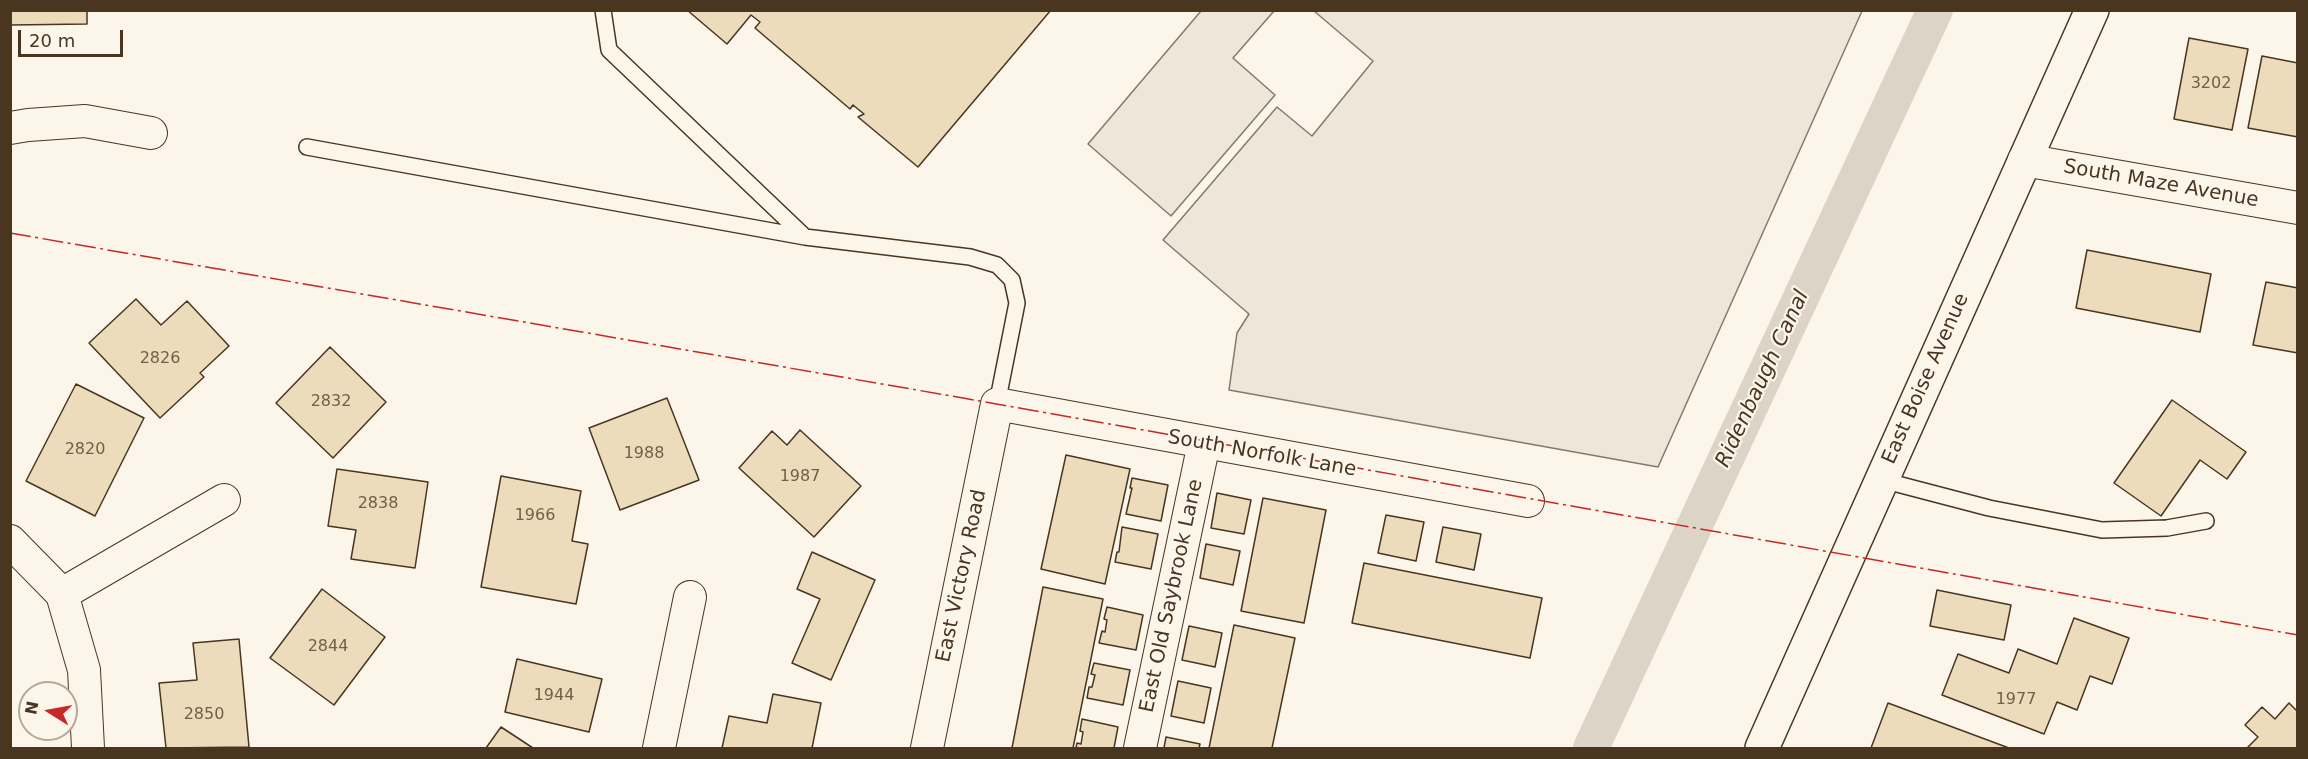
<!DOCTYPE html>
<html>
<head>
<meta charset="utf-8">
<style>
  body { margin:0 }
  #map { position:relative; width:2308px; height:759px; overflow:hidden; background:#fbf6e9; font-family:"DejaVu Sans",sans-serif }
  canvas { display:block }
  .frame { position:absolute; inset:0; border:12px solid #4a3520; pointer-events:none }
  .north { position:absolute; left:18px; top:681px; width:60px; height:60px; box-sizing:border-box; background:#fbf6e9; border:2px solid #b4a999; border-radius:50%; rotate:281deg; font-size:16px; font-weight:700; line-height:24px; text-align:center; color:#4a3520 }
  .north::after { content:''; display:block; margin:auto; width:21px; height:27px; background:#c62828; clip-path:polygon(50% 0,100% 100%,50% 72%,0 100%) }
  .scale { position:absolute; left:18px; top:30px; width:105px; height:27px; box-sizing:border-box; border:3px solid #4a3520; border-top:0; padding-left:8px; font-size:18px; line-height:21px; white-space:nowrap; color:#4a3520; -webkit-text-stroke:4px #fbf6e9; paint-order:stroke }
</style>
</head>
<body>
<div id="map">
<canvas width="2308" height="759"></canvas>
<div class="frame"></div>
<div class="north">N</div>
<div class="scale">20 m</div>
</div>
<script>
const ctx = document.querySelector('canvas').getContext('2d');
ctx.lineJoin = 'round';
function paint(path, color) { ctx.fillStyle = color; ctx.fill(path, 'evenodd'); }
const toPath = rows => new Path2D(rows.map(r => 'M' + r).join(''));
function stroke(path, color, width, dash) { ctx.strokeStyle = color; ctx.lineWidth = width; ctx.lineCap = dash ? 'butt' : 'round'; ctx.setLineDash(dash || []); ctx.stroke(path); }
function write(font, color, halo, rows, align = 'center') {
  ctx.font = font + ' "DejaVu Sans",sans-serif'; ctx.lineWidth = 4.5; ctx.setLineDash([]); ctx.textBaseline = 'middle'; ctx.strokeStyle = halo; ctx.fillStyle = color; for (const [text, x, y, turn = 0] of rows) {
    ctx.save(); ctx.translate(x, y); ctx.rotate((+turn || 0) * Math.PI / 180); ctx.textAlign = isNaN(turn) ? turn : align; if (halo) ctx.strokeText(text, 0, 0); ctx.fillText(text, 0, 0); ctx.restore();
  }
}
const green = toPath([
  [1201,11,1274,11,1233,58,1275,95,1171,216,1088,144,1201,11],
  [1314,11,1862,11,1658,467,1229,390,1237,333,1249,314,1163,240,1277,107,1312,136,1373,61,1314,11]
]);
paint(green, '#ede6d9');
stroke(green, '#887966', 1.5);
stroke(toPath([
  [1591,748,1935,10]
]), '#dcd4c6', 36);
const building = toPath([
  [10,10,87,10,87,24,10,25,10,10],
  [687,10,1051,10,918,167,858,117,864,114,853,105,850,109,755,28,760,22,751,15,727,44,687,10],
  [2189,38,2248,49,2232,130,2174,119,2189,38],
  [2262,56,2298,63,2298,137,2248,128,2262,56],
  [2087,250,2211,274,2200,332,2076,308,2087,250],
  [2266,282,2298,288,2298,353,2253,345,2266,282],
  [136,299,161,325,187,301,229,346,200,373,204,377,160,418,89,343,136,299],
  [330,347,386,402,333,458,276,403,330,347],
  [76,384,144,418,95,516,26,481,76,384],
  [667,398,699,480,620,510,589,428,667,398],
  [2172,400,2246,452,2227,479,2200,460,2161,516,2114,483,2172,400],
  [800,430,861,486,814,537,739,468,772,431,787,445,800,430],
  [1066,455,1130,469,1105,584,1041,569,1066,455],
  [337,469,428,482,415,568,351,559,356,530,328,526,337,469],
  [501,476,581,491,572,541,588,544,576,604,481,587,501,476],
  [1132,478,1168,485,1161,521,1126,514,1132,488,1130,488,1132,478],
  [1217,493,1251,500,1244,534,1211,528,1217,493],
  [1263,498,1326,510,1304,623,1241,611,1263,498],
  [1386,515,1424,522,1416,561,1378,553,1386,515],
  [1122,527,1158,534,1151,569,1115,562,1117,552,1119,552,1122,527],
  [1443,527,1481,534,1474,570,1436,562,1443,527],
  [1206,544,1240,551,1233,585,1200,578,1206,544],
  [812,552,875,580,831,680,792,663,820,599,797,589,812,552],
  [1364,563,1542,598,1530,658,1352,623,1364,563],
  [1043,587,1103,599,1073,748,1012,748,1043,587],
  [322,589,385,637,334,705,270,658,322,589],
  [1937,590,2011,605,2004,640,1930,626,1937,590],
  [1107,607,1143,615,1136,650,1099,643,1102,631,1105,632,1107,620,1104,619,1107,607],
  [2074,618,2129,638,2112,684,2090,676,2077,710,2057,702,2044,734,1942,695,1958,654,2009,673,2018,649,2057,664,2074,618],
  [1234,625,1295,638,1272,748,1209,748,1234,625],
  [1189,626,1222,633,1215,667,1182,660,1189,626],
  [239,639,249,747,166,748,159,683,197,680,193,643,239,639],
  [517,659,602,679,589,732,505,712,517,659],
  [1094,663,1130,670,1123,705,1087,698,1089,687,1092,687,1095,675,1091,674,1094,663],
  [1178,681,1211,688,1204,723,1171,716,1178,681],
  [773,694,821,703,812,748,722,748,729,716,767,723,773,694],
  [1888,703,2009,748,1871,748,1888,703],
  [2289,703,2298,712,2298,748,2247,748,2258,737,2245,725,2262,707,2275,719,2289,703],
  [1082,719,1118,727,1114,748,1076,748,1077,743,1081,744,1083,732,1080,731,1082,719],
  [501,727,533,748,486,748,501,727],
  [1166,737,1200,744,1199,748,1164,748,1166,737]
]);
paint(building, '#ecdcbc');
stroke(building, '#4a3520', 1.5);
const service = toPath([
  [603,10,609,50,805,237],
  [307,147,805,237,970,257,997,265,1012,280,1017,303,997,404],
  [1882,480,1989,508,2102,530,2167,528,2206,521]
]);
const minor = toPath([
  [10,128,28,125,85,121,151,133],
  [2024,160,2298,208],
  [10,541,62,594,84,670,88,748],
  [62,594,224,500],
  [659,748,690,597],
  [927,748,997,404,1528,501],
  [1140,748,1204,443]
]);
const tertiary = toPath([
  [1762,748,2092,10]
]);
stroke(service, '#4a3520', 18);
stroke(minor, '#4a3520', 34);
stroke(tertiary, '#4a3520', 36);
stroke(service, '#fbf6e9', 15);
stroke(minor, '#fbf6e9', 32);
stroke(tertiary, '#fbf6e9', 33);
stroke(toPath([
  [10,233,963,398,2298,635]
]), '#c62828', 1.5, [21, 4.5, 3, 4.5]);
write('16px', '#725f47', null, [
  ["3202",2211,84],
  ["2826",160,359],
  ["2832",331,402],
  ["2820",85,450],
  ["1988",644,454],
  ["1987",800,477],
  ["2838",378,504],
  ["1966",535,516],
  ["2844",328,647],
  ["1944",554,696],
  ["1977",2016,700],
  ["2850",204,715]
]);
write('20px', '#4a3520', '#fbf6e9', [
  ["South Maze Avenue",2161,184,10],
  ["East Boise Avenue",1926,379,-66],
  ["South Norfolk Lane",1262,454,10],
  ["East Victory Road",962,576,-78],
  ["East Old Saybrook Lane",1172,596,-78]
]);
write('italic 21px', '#4a3520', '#fbf6e9', [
  ["Ridenbaugh Canal",1763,379,-65]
]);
</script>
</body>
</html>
